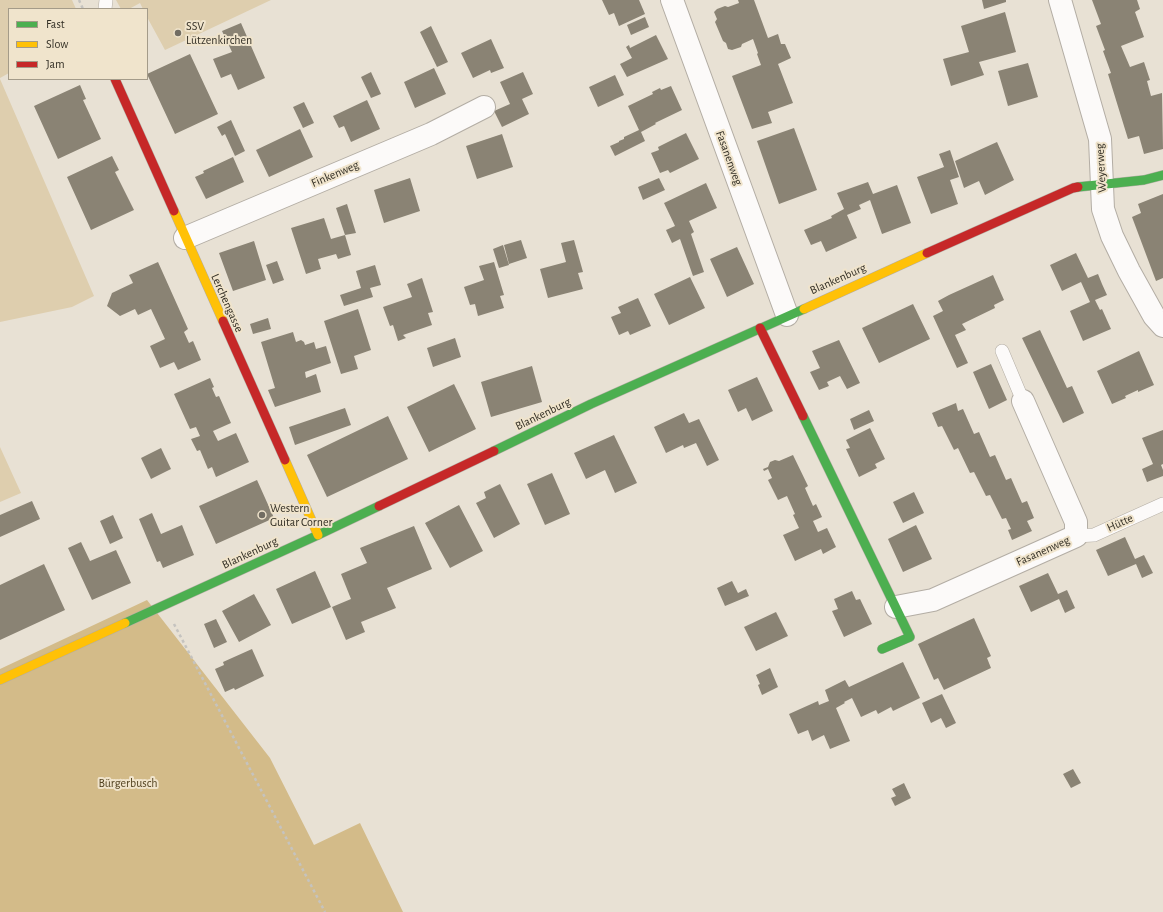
<!DOCTYPE html>
<html>
<head>
<meta charset="utf-8">
<style>
  body { margin:0 }
  #map { position:relative; width:1163px; height:912px; overflow:hidden; background:#e8e1d4; font-family:"Alegreya Sans",sans-serif }
  canvas { display:block }
  .legend { position:absolute; left:8px; top:8px; width:140px; height:72px; box-sizing:border-box; background:#f0e4cc; border:1px solid #a49b89; margin:0; padding:5px 7px; list-style:none; font-size:12px; color:#322e24 }
  .legend li { display:flex; align-items:center; gap:8px; height:20px }
  .legend b { width:20px; border:1px solid #a49b89 }
</style>
</head>
<body>
<div id="map">
<canvas width="1163" height="912"></canvas>
<ul class="legend">
<li><b style="height:5px;background:#4caf50"></b>Fast</li>
<li><b style="height:5px;background:#ffc107"></b>Slow</li>
<li><b style="height:5px;background:#c62828"></b>Jam</li>
</ul>
</div>
<script>
const ctx = document.querySelector('canvas').getContext('2d');
ctx.lineJoin = 'round';
function paint(path, color) { ctx.fillStyle = color; ctx.fill(path, 'evenodd'); }
const toPath = rows => new Path2D(rows.map(r => 'M' + r).join(''));
function stroke(path, color, width, dash) { ctx.strokeStyle = color; ctx.lineWidth = width; ctx.lineCap = dash ? 'butt' : 'round'; ctx.setLineDash(dash || []); ctx.stroke(path); }
function write(font, color, halo, rows, align = 'center') {
  ctx.font = font + ' "Alegreya Sans",sans-serif'; ctx.lineWidth = 4; ctx.setLineDash([]); ctx.textBaseline = 'middle'; ctx.strokeStyle = halo; ctx.fillStyle = color; for (const [text, x, y, turn = 0] of rows) {
    ctx.save(); ctx.translate(x, y); ctx.rotate((+turn || 0) * Math.PI / 180); ctx.textAlign = isNaN(turn) ? turn : align; if (halo) ctx.strokeText(text, 0, 0); ctx.fillText(text, 0, 0); ctx.restore();
  }
}
paint(toPath([
  [0,0,72,0,76,9,9,9,9,73,0,78],
  [116,0,271,0,165,50,147,17,147,9,143,9,140,3,129,9,121,9],
  [0,79,94,296,72,307,0,322],
  [0,447,21,493,0,502]
]), '#deceae');
paint(toPath([
  [147,600,270,758,314,845,360,823,403,912,0,912,0,669]
]), '#d3bb89');
paint(toPath([
  [602,0,639,0,645,14,619,26,614,13,609,15],
  [738,0,754,0,768,38,778,34,781,44,785,44,791,58,778,64,793,103,768,112,772,123,752,129,732,76,761,65,757,54,758,53,753,39,742,44,741,47,732,50,728,49,726,43,723,41,715,22,717,19,714,12,717,9,725,6,728,7,739,3],
  [982,0,1006,0,1006,2,984,9],
  [1092,0,1137,0,1140,9,1135,12,1144,37,1121,46,1130,67,1144,62,1150,80,1147,81,1151,96,1162,93,1163,149,1144,154,1139,136,1128,139,1108,74,1111,73,1103,51,1105,50,1096,26,1101,24],
  [1005,12,1016,52,979,62,984,75,951,86,943,59,969,52,961,26],
  [645,17,649,27,631,35,627,25],
  [241,23,265,78,238,90,231,74,221,78,213,59,232,52,222,31],
  [431,26,448,62,437,67,420,32],
  [656,35,668,59,627,77,620,64,632,58,626,47,629,45,630,48],
  [491,39,504,68,491,73,490,70,473,78,461,53],
  [190,54,218,114,175,134,147,74],
  [1028,63,1038,97,1008,106,998,71],
  [434,68,446,94,415,108,404,82],
  [371,72,381,94,371,98,361,77],
  [523,72,533,94,522,99,529,114,502,127,494,111,510,104,500,82],
  [615,75,624,95,598,107,589,87],
  [80,85,86,99,83,100,101,139,58,159,34,106],
  [671,86,682,110,655,123,656,124,641,132,645,141,615,156,610,146,619,142,619,141,624,139,624,137,639,130,628,106,653,94,652,92,660,88,661,90],
  [367,100,380,129,351,142,344,126,339,128,333,116],
  [304,102,314,123,303,128,293,107],
  [231,120,245,151,235,156,225,134,222,136,217,127],
  [794,128,817,190,779,204,757,141],
  [300,129,313,157,269,177,256,150],
  [686,133,699,159,670,173,668,170,660,173,651,153,659,150,658,147],
  [502,134,513,167,477,179,466,146],
  [997,142,1014,180,985,195,979,181,964,188,955,161],
  [950,150,959,177,950,180,958,204,931,214,917,177,944,167,939,154],
  [112,156,119,170,115,172,134,210,91,230,67,177],
  [233,157,244,182,206,199,195,177,204,173,203,171],
  [410,178,420,211,384,223,374,190],
  [659,178,665,190,643,200,638,187],
  [868,182,873,194,897,185,911,223,882,234,870,200,859,205,861,209,847,215,857,238,826,252,821,241,811,245,804,230,832,218,831,216,844,209,837,193],
  [706,183,717,208,689,221,694,232,691,234,704,272,693,276,680,239,672,243,666,230,675,226,664,203],
  [1163,194,1163,278,1156,281,1132,217,1141,213,1138,204],
  [347,204,356,233,345,235,351,255,338,259,336,254,318,259,321,269,306,274,291,228,324,218,331,239,345,235,336,208],
  [521,240,527,258,509,264,504,245],
  [574,240,583,272,578,273,583,289,548,298,540,269,566,262,561,243],
  [254,241,266,280,233,291,219,253],
  [503,245,509,265,499,268,493,249],
  [737,247,754,284,727,297,710,259],
  [1076,253,1088,278,1098,274,1102,284,1107,295,1095,300,1100,310,1102,309,1111,329,1083,341,1070,311,1090,302,1081,282,1062,291,1050,265],
  [277,261,284,280,273,284,266,265],
  [158,262,188,329,184,332,189,343,193,341,201,360,178,370,174,362,160,368,150,346,165,339,151,309,138,315,135,309,120,316,107,306,112,293,133,283,129,275],
  [494,262,504,295,500,296,504,308,478,316,475,304,470,305,464,287,484,280,479,266],
  [375,265,381,285,370,288,373,297,344,306,340,295,361,288,356,271],
  [993,275,1004,300,994,305,995,308,962,324,966,330,955,335,968,363,957,368,933,316,943,311,938,301,949,295],
  [690,277,705,308,669,325,654,294],
  [422,278,433,312,428,313,432,325,403,335,406,338,398,341,393,325,390,326,383,307,412,297,407,284],
  [638,298,651,326,630,335,628,331,619,335,611,317,621,313,618,307],
  [913,304,930,339,879,363,862,328],
  [358,309,371,350,354,356,358,369,341,374,324,321],
  [268,318,271,329,253,334,250,324],
  [1040,330,1067,388,1072,386,1084,413,1063,423,1022,338],
  [293,332,296,342,301,340,304,342,305,345,314,342,316,349,326,346,331,363,305,372,306,378,316,374,321,392,275,407,268,390,275,388,261,342],
  [455,338,461,357,433,367,427,348],
  [839,340,860,383,847,389,840,376,827,382,829,386,819,390,810,372,820,368,812,351],
  [1139,351,1154,385,1138,392,1138,390,1125,396,1126,398,1112,404,1097,371],
  [991,364,1007,400,989,409,973,372],
  [532,366,542,402,491,417,481,382],
  [757,377,773,411,752,421,746,408,738,412,728,390],
  [210,378,214,387,212,388,216,397,219,396,231,423,213,431,218,441,236,433,249,462,216,477,212,467,208,469,200,450,197,451,191,439,200,436,196,427,190,429,174,394],
  [454,384,476,429,429,452,407,407],
  [956,403,958,411,963,409,974,434,979,432,990,457,995,455,1006,480,1011,478,1022,503,1027,501,1034,518,1027,521,1032,531,1012,540,1008,530,1011,529,1006,518,1002,519,990,495,986,496,974,472,970,473,958,448,954,450,942,426,938,427,932,413],
  [345,408,351,425,295,445,289,427],
  [869,410,874,421,854,430,850,419],
  [684,413,689,423,699,419,719,460,707,466,696,443,684,448,683,445,666,453,654,427],
  [388,416,408,459,327,497,307,455],
  [870,428,885,459,875,464,877,468,859,477,846,449,850,448,846,440],
  [1163,430,1163,464,1161,465,1163,470,1163,476,1147,482,1142,469,1153,464,1142,438],
  [614,435,637,483,615,493,605,470,586,479,574,453],
  [161,448,171,469,151,479,141,458],
  [793,455,808,486,805,488,813,506,816,504,822,517,813,521,818,532,827,528,836,547,823,554,821,549,795,561,783,535,799,528,793,515,795,514,787,496,778,500,768,480,772,478,768,469,764,471,763,469,768,467,770,462,775,460,779,461],
  [552,473,570,514,545,525,527,484],
  [257,480,274,518,216,544,199,506],
  [500,484,520,524,494,538,476,503,486,498,484,492],
  [914,492,924,513,903,523,893,502],
  [32,501,40,519,0,537,0,515],
  [459,505,483,551,450,568,425,523],
  [152,513,161,534,182,525,194,555,163,568,160,561,157,562,139,519],
  [113,515,123,538,110,544,100,521],
  [916,525,932,559,903,572,888,539],
  [414,526,432,569,387,588,396,608,361,622,365,632,346,640,332,607,351,599,341,574,367,563,360,548],
  [1125,537,1135,559,1144,555,1153,573,1142,578,1136,564,1108,576,1096,550],
  [81,542,90,561,116,550,131,583,92,600,68,548],
  [44,564,65,610,0,640,0,585],
  [315,571,331,607,292,624,276,589],
  [1048,573,1058,594,1067,590,1075,608,1065,613,1059,599,1031,612,1019,586],
  [732,581,738,593,746,589,749,596,725,606,717,588],
  [852,591,856,600,860,599,872,624,844,637,832,611,838,609,834,599],
  [254,594,271,625,239,642,222,611],
  [776,612,788,636,756,651,744,627],
  [974,618,991,656,987,658,991,668,944,690,938,678,934,680,918,644],
  [216,619,227,642,214,648,204,624],
  [252,649,264,676,235,690,234,688,225,692,215,669,224,665,223,662],
  [903,662,920,698,893,711,891,707,878,714,876,710,861,717,852,698,844,702,845,703,836,708,850,741,830,749,824,735,812,741,808,730,798,734,789,714,818,701,819,705,829,701,825,690,845,680,849,687],
  [770,668,778,687,762,695,758,685,760,684,756,675],
  [942,694,956,723,946,728,941,718,931,723,922,703],
  [1073,769,1081,783,1071,788,1063,774],
  [904,783,911,798,895,806,891,798,896,796,892,789]
]), '#8a8374');
const lane = toPath([
  [105,9,106,0],
  [1002,351,1023,401],
  [1076,536,1094,535,1163,504]
]);
const street = toPath([
  [672,0,787,315],
  [1060,0,1100,139,1103,209,1112,236,1129,271,1154,316,1163,326],
  [185,238,431,134,484,107],
  [896,607,933,600,1076,536,1076,522,1023,401]
]);
const fast = toPath([
  [1078,187,1144,180,1163,175],
  [803,416,910,637,882,649],
  [494,451,591,404,804,309],
  [125,623,318,535,379,506]
]);
const slow = toPath([
  [174,211,223,321],
  [804,309,927,253],
  [285,460,318,535],
  [0,680,125,623]
]);
const jam = toPath([
  [115,79,174,211],
  [927,253,1073,188,1078,187],
  [223,321,285,460],
  [760,328,803,416],
  [379,506,494,451]
]);
stroke(lane, '#b3ada4', 14);
stroke(street, '#b3ada4', 24);
stroke(fast, '#b3ada4', 10);
stroke(slow, '#b3ada4', 10);
stroke(jam, '#b3ada4', 10);
stroke(toPath([
  [79,0,83,9],
  [174,624,325,912]
]), '#c5c3bf', 2.5, [3, 3]);
stroke(lane, '#fcfaf9', 13);
stroke(street, '#fcfaf9', 22);
stroke(fast, '#4caf50', 9);
stroke(slow, '#ffc107', 9);
stroke(jam, '#c62828', 9);
for (const [x, y, r, color] of [
  [178,33,4,"#726d62"],
  [262,515,4,"#726d62"]
]) { const dot = new Path2D(); dot.arc(x, y, r, 0, 2 * Math.PI); ctx.fillStyle = color; ctx.fill(dot); stroke(dot, '#f0e4cc', 1.5); }
write('12px', '#322e24', '#f0e4cc', [
  ["SSV",186,26],
  ["Lützenkirchen",186,40],
  ["Western",270,508],
  ["Guitar Corner",270,522]
], 'left');
write('12px', '#322e24', '#f0e4cc', [
  ["Fasanenweg",729,158,70],
  ["Weyerweg",1101,168,-93],
  ["Finkenweg",335,174,-23],
  ["Blankenburg",838,279,-24],
  ["Lerchengasse",227,303,66],
  ["Blankenburg",543,414,-26],
  ["Hütte",1120,523,-24],
  ["Fasanenweg",1043,551,-24],
  ["Blankenburg",250,553,-25]
]);
write('12px', '#534321', '#f0e4cc', [
  ["Bürgerbusch",128,783]
]);
</script>
</body>
</html>
